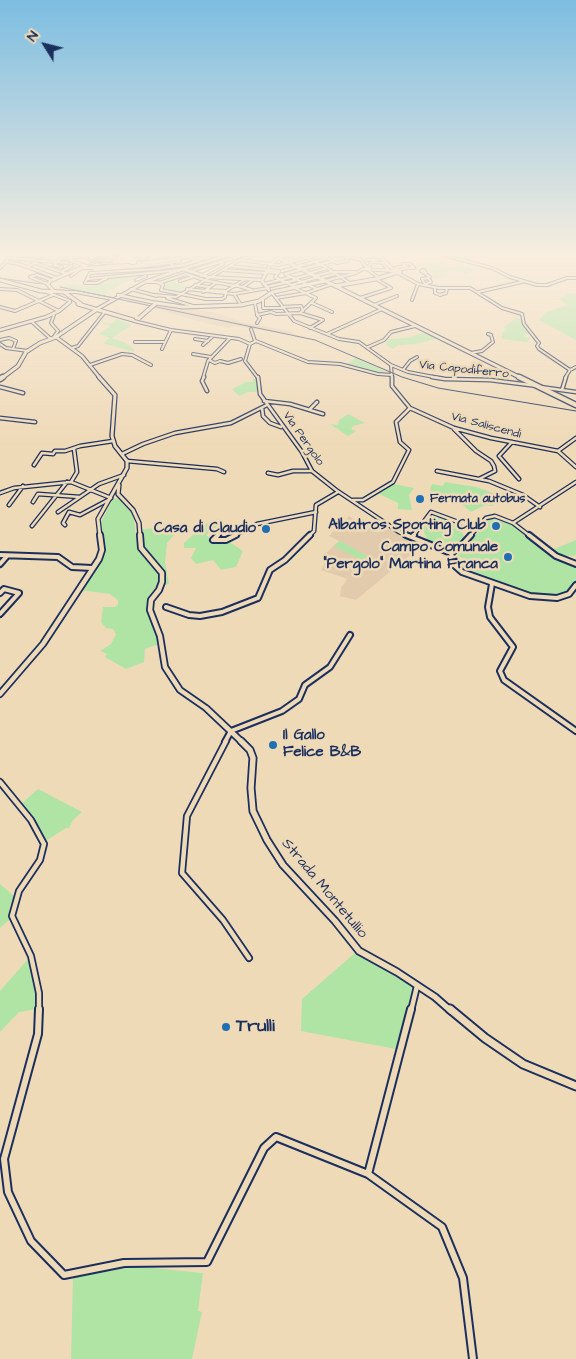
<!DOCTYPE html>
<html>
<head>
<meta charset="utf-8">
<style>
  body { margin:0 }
  #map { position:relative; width:576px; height:1359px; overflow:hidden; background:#efdab8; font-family:"Architects Daughter",sans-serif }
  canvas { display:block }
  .north { position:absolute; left:20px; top:20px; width:50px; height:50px; -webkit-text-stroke:4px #efdab8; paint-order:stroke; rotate:306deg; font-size:14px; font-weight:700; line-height:20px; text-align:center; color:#1b2f5e }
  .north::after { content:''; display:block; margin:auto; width:18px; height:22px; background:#1b2f5e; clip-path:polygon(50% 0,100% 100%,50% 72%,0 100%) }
</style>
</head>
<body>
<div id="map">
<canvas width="576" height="1359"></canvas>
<div class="north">N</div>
</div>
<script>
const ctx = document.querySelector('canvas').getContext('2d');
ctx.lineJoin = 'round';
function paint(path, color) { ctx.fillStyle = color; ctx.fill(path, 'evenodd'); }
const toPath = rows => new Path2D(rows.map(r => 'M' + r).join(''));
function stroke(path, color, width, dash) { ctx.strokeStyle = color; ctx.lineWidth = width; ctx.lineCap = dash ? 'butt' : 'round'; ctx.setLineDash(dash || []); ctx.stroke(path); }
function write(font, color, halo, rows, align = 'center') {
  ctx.font = font + ' "Architects Daughter",sans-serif'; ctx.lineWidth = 5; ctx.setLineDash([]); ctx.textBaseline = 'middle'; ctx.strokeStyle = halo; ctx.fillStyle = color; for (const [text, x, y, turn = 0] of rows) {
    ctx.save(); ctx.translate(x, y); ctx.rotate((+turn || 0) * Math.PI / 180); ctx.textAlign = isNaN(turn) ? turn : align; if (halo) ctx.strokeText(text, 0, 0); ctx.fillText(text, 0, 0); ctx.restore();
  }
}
paint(toPath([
  [107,296,189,310,192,308,221,314,242,322,293,332,292,334,303,336,233,326,230,328,209,324],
  [349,516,378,533,384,527,425,543,356,600,340,596,341,588,347,579,321,570,328,558,324,555,339,541,329,536]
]), '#e2cbad');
paint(toPath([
  [440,262,449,267,457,265,471,268,474,271,466,274,451,270,444,272,451,275,435,279,431,276,433,275,428,269,423,270,417,266],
  [148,275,123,283,106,293,106,296,60,287,72,284,90,287,107,279],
  [175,278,187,287,179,293,162,289,164,284,159,283],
  [570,293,576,294,576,340,539,320,546,312,567,305,559,299],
  [516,318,523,319,524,326,532,332,522,336,530,338,527,342,502,339,502,333,506,329,503,328],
  [117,319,132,325,112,338,124,342,134,349,134,352,103,343,110,338,99,334,110,326,99,322,110,324],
  [423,333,439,338,415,344,399,345,393,349,386,345,388,339,405,338],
  [356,358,391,374,380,375,344,366],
  [257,378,257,392,248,392,239,396,232,389,246,382,253,382,252,380],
  [348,414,365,423,353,426,351,429,356,431,348,436,330,424,338,425,339,420],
  [445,482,476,487,504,497,496,500,499,502,492,506,485,505,471,512,463,505,465,498,432,494,430,490,432,484,443,486],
  [394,484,414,488,409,495,412,510,398,509,398,503,377,493],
  [118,498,133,514,138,551,156,568,158,575,158,585,151,592,147,602,147,608,159,644,145,649,144,662,126,669,105,657,107,654,100,651,111,644,116,634,113,629,106,628,101,622,103,607,115,607,118,604,118,600,110,594,79,590,102,556,100,524,113,499],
  [436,515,457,523,465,538,457,548,438,545,428,541,422,528,431,516],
  [489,517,511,523,554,556,576,566,576,581,571,590,559,596,531,595,458,568,465,559,457,556,479,531,483,530,482,527],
  [218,519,222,522,206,535,215,542,228,541,243,551,236,567,221,570,213,560,196,564,191,558,196,548,184,548,184,543,201,528,208,523,210,524],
  [159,527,174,535,167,543,165,562,169,584,161,586,160,570,145,553,142,544,141,530],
  [576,540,576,555,573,556,557,555,552,550],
  [340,541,376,561,372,565,334,546],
  [38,789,82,812,73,820,69,828,66,828,44,842,30,813,21,804],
  [0,884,15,897,10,906,9,920,0,928],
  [356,952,418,990,401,1050,301,1031,302,999],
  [29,958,38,1009,19,1012,0,1032,0,991],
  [134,1266,203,1273,198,1311,202,1312,192,1359,71,1359,73,1276]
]), '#b0e4a5');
const pedestrian = toPath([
  [88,255,86,257,91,261],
  [113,255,131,255],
  [70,258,86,257],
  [159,260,169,255],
  [91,261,104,255],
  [138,262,140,259,136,258,139,255],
  [143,263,150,255],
  [90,264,106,259,108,255],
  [100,264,111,263],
  [111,264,111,259,117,257]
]);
const minorFar4 = toPath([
  [22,255,42,257],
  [301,255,327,268,348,282],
  [322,255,337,263,347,261,347,258],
  [335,255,338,257],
  [340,255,361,260,368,270,379,278],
  [374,255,380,258],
  [443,255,492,268,510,277,537,285,547,285,567,278,576,278],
  [190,257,192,259,204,257],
  [9,258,68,263],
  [278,258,287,255],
  [240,260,278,265,318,255],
  [367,260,377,260],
  [284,261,301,256],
  [6,262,19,264,57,278],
  [170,263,180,261],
  [139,265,138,263,166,260],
  [384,265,388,269,384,270],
  [107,266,129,265],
  [146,266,170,263,174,267],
  [229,266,279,271],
  [405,266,408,268],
  [405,266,395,268,398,270,408,268],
  [405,266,403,264,410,264,414,268,408,268],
  [26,267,35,263,67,274],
  [62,267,54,265,60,259,70,258],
  [296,267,328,258],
  [0,268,6,262,9,255],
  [370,268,368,267,372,262,384,263],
  [183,269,228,255],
  [94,270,147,266],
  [194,270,240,256],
  [223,270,265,273],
  [282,271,297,267],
  [61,272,72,266],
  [266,272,277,273],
  [279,272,275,277,297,288],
  [333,272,356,272],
  [310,273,327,268],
  [398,273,418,284,439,288,470,288,502,308,522,314,524,324,539,343,537,346,539,349,570,370],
  [426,273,424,270,421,271,430,277,428,278],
  [285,274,333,261],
  [285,274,317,289],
  [71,276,82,268],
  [201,276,223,264,220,262],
  [315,276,331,272],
  [30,277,37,275,51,280],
  [30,277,48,284],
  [107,278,97,283,85,283,90,273,157,269,184,265,216,255],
  [320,278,335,274],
  [88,279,180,270],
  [294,279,311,274],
  [136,280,146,276],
  [203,280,235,286],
  [180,281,192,277],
  [325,281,356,273,363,269,393,271],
  [145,282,157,282,163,285,161,290],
  [159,283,186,274,204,280],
  [264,284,291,277],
  [425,284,422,279,428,278,431,282,426,284],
  [195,285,209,287],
  [235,285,252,290],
  [292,285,318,277],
  [243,287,253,280],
  [267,287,296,280],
  [435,287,435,293,440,295,446,293,447,288],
  [295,288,316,298,300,313],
  [0,289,17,290,59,311],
  [131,289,157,296],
  [187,289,234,294,268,288],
  [161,290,206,299,222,299,225,297,226,291,244,280],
  [207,290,226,291],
  [44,291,70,301],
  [64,292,76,292,112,299],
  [203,292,217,282],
  [478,292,522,282],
  [272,293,294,321,339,339,359,342,391,365,408,372,439,378],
  [234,294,241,305],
  [155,295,176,297,240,260,255,255],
  [167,298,193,306],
  [276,298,306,293,332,284],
  [360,298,391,288,376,279],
  [263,300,263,308,283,308],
  [412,300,418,284],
  [255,303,257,315,271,312,276,314,300,313,323,320,310,328],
  [312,303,332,312],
  [374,305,397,296],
  [0,307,15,311,53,295],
  [282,307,301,306,303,311],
  [257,315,260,318,257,323],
  [134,321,171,330,239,339,250,344,245,361,258,378],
  [32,322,51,339],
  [251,329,255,341],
  [327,334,382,309],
  [53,338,58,331,51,323,54,315],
  [195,339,208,341],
  [0,340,9,338,16,341,13,349],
  [135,342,164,342],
  [0,344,6,348,28,351],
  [250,344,256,341,308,362,340,364,378,374,392,375],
  [203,345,213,336],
  [368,347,384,340,391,332,415,326],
  [72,348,78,346,104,313],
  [162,349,171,330],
  [471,353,482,351,493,342,491,335,488,334],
  [193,354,211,357],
  [209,360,215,363,220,361,228,363,241,359],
  [90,365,122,354,132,355,151,365],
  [391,365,392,378],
  [403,370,410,361,417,357],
  [203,378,208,361,230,338],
  [565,378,570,370,576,367]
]);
const minorFar3 = toPath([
  [204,377,202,381,207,391],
  [258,377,260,394,302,452,312,471,336,490,399,532,409,536],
  [392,377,392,386,410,408,454,428,491,438,558,451,576,438],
  [432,377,445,379,490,380,538,386],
  [0,387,23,393],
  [540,387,576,392],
  [562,390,566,377],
  [264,401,290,404,323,414],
  [262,408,263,416,270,423,281,427],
  [310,409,317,402],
  [0,418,35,422],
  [454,429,476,451,491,461,494,466,495,471,479,479],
  [512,442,499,456,519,479],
  [558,451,576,467],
  [122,454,143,444,175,433,231,423,267,405],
  [127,461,217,469,224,472],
  [34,465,42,453,53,454,55,451,65,451,80,446,113,441],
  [437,471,489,481,523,495,540,507],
  [268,473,278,475,293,471,312,471],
  [71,482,77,472,74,449],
  [0,493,14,488,71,482,111,498],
  [353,500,363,500,393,482,409,450,400,442,396,422,410,408],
  [33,502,38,494,80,497],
  [9,505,23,486],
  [58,512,99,484,124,475],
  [513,523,576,482],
  [65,525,63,523,69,512,80,515,110,499],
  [32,526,67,482],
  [217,536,220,533],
  [233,536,257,524,316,512],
  [309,536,314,531,316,505,338,492],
  [413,536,431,512,477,529],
  [470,536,486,518,495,516,513,523,530,536]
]);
const minorFar2 = toPath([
  [218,535,213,540,226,540,236,535],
  [406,535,451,553],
  [529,535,556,556,576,564],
  [412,537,414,535],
  [451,553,460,547,471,535],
  [451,553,454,565,462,572,530,596,557,598,569,594,576,585],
  [0,555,58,557,72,567,92,568],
  [0,564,7,556],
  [492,584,488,607,490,617,513,647,500,671,504,680,576,731],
  [0,593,4,589,19,593,0,614],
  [166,607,189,615,200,616,222,612,258,598,270,570,285,560,310,535],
  [225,742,231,731,282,711,299,699,305,685,330,667,350,635]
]);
const minorFar1 = toPath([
  [226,741,187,816,182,873,223,920,249,958],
  [0,782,31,820,44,844,40,860,19,891,12,916,31,956,39,993,39,1011],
  [411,1011,417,986]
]);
const minor = toPath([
  [39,1009,38,1034,4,1159,8,1192,31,1241,64,1275,124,1263,207,1262,264,1148,276,1137,368,1174,442,1227,463,1278,473,1359],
  [368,1174,411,1009]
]);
const tertiaryFar4 = toPath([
  [69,255,72,261,86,266],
  [83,268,135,266,198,255],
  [53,290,48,285,50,281,85,266],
  [269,290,262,281,270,265,278,258],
  [118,295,156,303],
  [97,309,145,282,183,269,208,277,262,280],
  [56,337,82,356,100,378]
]);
const tertiaryFar3 = toPath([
  [99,377,115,395,112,436,115,446,127,461,127,468,98,519,100,536],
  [119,485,118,494,133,510,139,523,140,536]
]);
const tertiaryFar2 = toPath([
  [140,535,141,548,162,573,162,582,159,590,151,600,150,610,160,636,165,667,180,690,206,708,242,742],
  [0,694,43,644,99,559,102,550,100,535]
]);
const tertiaryFar1 = toPath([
  [241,741,250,750,253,758,251,788,253,811,267,840,283,865,335,921,359,951,397,972,435,997,451,1011]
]);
const tertiary = toPath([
  [450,1009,485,1038,523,1064,576,1086]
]);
const secondary = toPath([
  [0,330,46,317,59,311,70,302]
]);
const primaryFar1 = toPath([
  [273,255,521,378],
  [378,255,395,271],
  [397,270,400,272,396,273,393,271,397,270],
  [0,280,41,291,64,292,81,304],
  [335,286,376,279,395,273],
  [273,292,325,281],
  [78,304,133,320],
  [154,305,156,303,183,307,241,305,259,301,271,293],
  [2,378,18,366,26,352,40,343,56,337,96,310]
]);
const primary = toPath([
  [519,377,576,405],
  [0,379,3,377]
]);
stroke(pedestrian, '#1b2f5e', 3);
stroke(minorFar4, '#1b2f5e', 4);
stroke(minorFar3, '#1b2f5e', 5);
stroke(minorFar2, '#1b2f5e', 8);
stroke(minorFar1, '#1b2f5e', 8);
stroke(minor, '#1b2f5e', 10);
stroke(tertiaryFar4, '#1b2f5e', 4.5);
stroke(tertiaryFar3, '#1b2f5e', 5.5);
stroke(tertiaryFar2, '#1b2f5e', 8);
stroke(tertiaryFar1, '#1b2f5e', 9);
stroke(tertiary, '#1b2f5e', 11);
stroke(secondary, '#1b2f5e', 4.5);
stroke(primaryFar1, '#1b2f5e', 5);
stroke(primary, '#1b2f5e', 7);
stroke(pedestrian, '#efdab8', 1);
stroke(minorFar4, '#efdab8', 2);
stroke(minorFar3, '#efdab8', 2.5);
stroke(minorFar2, '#efdab8', 4);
stroke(minorFar1, '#efdab8', 4.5);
stroke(minor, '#efdab8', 6);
stroke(tertiaryFar4, '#efdab8', 2.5);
stroke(tertiaryFar3, '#efdab8', 3);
stroke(tertiaryFar2, '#efdab8', 4.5);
stroke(tertiaryFar1, '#efdab8', 5.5);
stroke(tertiary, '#efdab8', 7);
stroke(secondary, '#efdab8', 2.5);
stroke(primaryFar1, '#efdab8', 3);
stroke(primary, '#efdab8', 4.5);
stroke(toPath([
  [0,278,41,284],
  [60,287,315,340,402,377,438,388,576,411]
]), '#1b2f5e', 1);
const primaryBridge = toPath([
  [139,318,154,305]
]);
stroke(primaryBridge, '#1b2f5e', 5, []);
stroke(primaryBridge, '#efdab8', 3);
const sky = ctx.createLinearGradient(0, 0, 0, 446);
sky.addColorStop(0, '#7cbde1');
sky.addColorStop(0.57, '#f8eedf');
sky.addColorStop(1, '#f8eedf00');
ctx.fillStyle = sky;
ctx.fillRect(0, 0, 576, 446);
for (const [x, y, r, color] of [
  [420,499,5,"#1f6fb2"],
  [496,526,5,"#1f6fb2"],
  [266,529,5,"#1f6fb2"],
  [508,557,5,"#1f6fb2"],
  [273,745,5,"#1f6fb2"],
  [226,1027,5,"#1f6fb2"]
]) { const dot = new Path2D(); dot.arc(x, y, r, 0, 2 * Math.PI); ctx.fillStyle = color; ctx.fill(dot); stroke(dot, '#efdab8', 2); }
write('12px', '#1b2f5e', '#efdab8', [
  ["Via Capodiferro",464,370,6],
  ["Via Saliscendi",486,426,15],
  ["Via Pergolo",303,439,55]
]);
write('bold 12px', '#1b2f5e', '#efdab8', [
  ["Fermata autobus",430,499]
], 'left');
write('bold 15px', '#1b2f5e', '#efdab8', [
  ["Albatros Sporting Club",486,526],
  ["Casa di Claudio",256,529],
  ["Campo Comunale",498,548],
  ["\"Pergolo\" Martina Franca",498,565],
  ["Il Gallo",283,736,"left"],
  ["Felice B&B",283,753,"left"]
], 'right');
write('15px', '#1b2f5e', '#efdab8', [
  ["Strada Montetullio",324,889,50]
]);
write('bold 18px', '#1b2f5e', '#efdab8', [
  ["Trulli",236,1027]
], 'left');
</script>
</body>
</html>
